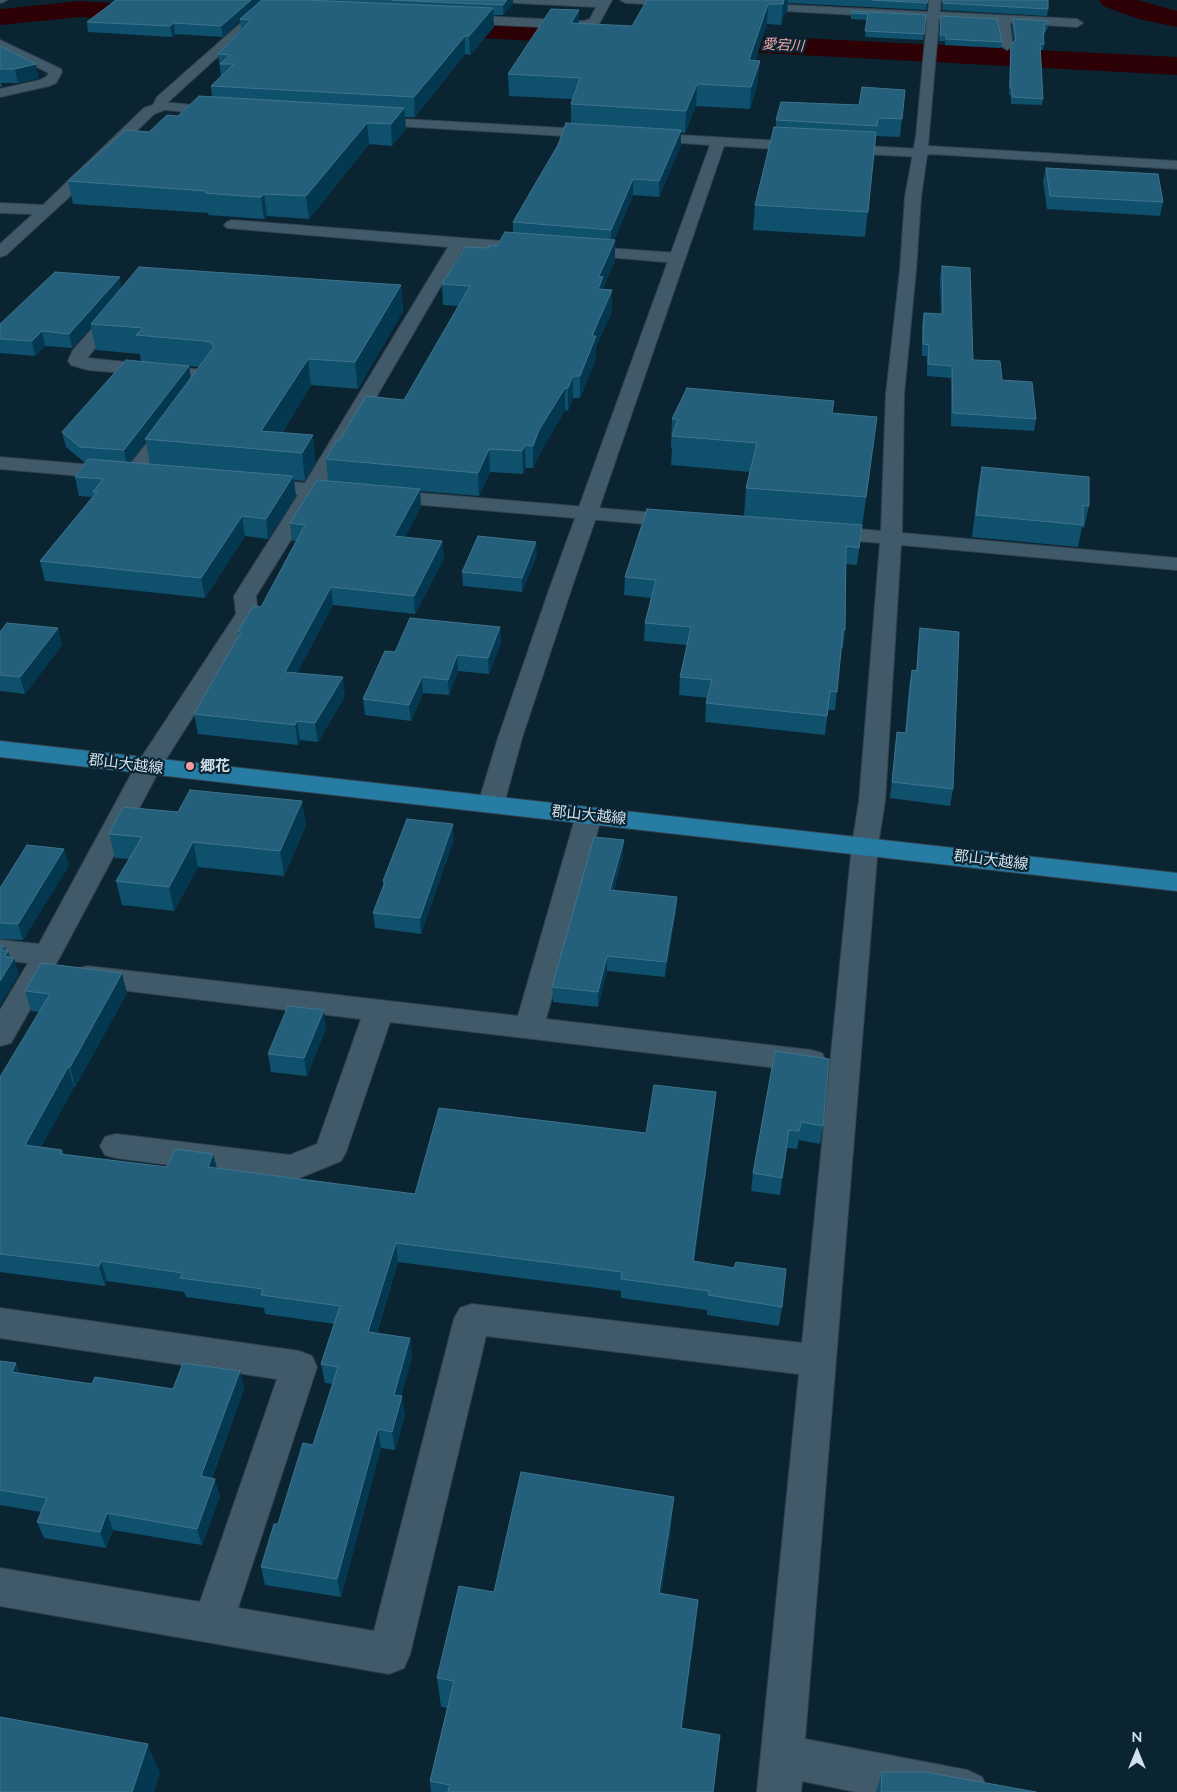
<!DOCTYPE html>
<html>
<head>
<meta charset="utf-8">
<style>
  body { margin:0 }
  #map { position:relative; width:1177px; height:1792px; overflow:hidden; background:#0a2432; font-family:Lato,sans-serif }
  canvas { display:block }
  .north { position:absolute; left:1112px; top:1727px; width:50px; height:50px; -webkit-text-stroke:4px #0a2432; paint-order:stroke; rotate:0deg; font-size:14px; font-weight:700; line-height:20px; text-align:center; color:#d1e0ea }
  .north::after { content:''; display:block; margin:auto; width:18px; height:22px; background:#d1e0ea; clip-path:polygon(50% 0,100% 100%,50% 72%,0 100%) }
</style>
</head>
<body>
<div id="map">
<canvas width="1177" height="1792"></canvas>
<div class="north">N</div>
</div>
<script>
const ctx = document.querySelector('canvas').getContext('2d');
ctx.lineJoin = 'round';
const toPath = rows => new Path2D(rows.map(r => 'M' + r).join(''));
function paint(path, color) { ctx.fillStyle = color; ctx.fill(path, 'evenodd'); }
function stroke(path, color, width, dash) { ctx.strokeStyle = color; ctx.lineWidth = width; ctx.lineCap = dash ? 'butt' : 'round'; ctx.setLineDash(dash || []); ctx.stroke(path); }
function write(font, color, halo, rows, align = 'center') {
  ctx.font = font + ' Lato,"Noto Sans JP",sans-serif'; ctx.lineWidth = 4.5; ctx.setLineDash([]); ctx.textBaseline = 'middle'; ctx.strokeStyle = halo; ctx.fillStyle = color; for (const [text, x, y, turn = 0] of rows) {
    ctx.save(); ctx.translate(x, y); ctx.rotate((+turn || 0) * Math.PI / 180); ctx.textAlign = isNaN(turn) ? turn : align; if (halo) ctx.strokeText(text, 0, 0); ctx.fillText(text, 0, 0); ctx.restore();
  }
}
paint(toPath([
  [1099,0,1137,0,1177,11,1177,27,1139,19,1103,6,1099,0],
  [80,1,187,7,196,9,200,15,196,21,187,23,80,17,0,25,0,9,80,1],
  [404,18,1177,57,1177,75,404,34,394,32,390,26,394,20,404,18]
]), '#2d0006');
const minor = toPath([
  [0,0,7,0,1,3,0,0],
  [267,0,280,0,167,103,169,106,167,109,154,114,67,199,6,255,0,257,0,244,33,214,0,213,0,203,43,205,144,108,153,105,157,97,267,0],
  [509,0,612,0,599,24,585,29,456,23,450,19,456,15,584,21,590,19,596,7,515,3,509,0],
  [620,0,686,0,690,3,684,6,626,3,620,0],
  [929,0,941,0,940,12,1077,19,1083,23,1077,27,1010,23,1013,46,1007,50,1001,46,998,22,939,19,928,146,1177,161,1177,169,931,154,927,155,921,197,916,270,904,394,902,533,1177,558,1177,570,901,545,885,801,878,845,805,1739,967,1770,982,1777,989,1792,856,1792,802,1781,801,1792,757,1792,799,1374,486,1336,410,1654,404,1668,389,1674,0,1606,0,1568,200,1602,277,1379,0,1338,0,1308,299,1351,312,1356,317,1367,238,1608,374,1631,454,1319,460,1308,472,1304,802,1343,852,845,859,801,880,543,824,538,817,536,813,532,817,528,824,526,881,531,886,394,900,270,905,197,916,136,927,19,749,9,743,6,749,3,928,12,929,0],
  [0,40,61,69,62,72,56,83,49,86,0,97,0,89,40,80,46,77,49,73,0,49,0,40],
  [232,220,527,243,533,245,535,248,533,251,527,253,463,248,325,485,681,515,688,517,691,521,688,525,681,527,318,496,256,596,258,614,161,767,61,955,11,1043,0,1046,0,1010,28,963,0,960,0,940,39,944,135,767,236,614,234,596,298,495,258,491,251,489,248,485,251,481,258,479,305,483,448,247,227,228,224,225,227,222,232,220],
  [578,246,677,253,683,255,685,258,683,261,677,263,572,254,570,251,572,248,578,246],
  [118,305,124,306,127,310,87,358,214,371,217,375,201,397,194,399,187,397,185,393,195,379,88,370,71,365,68,361,73,350,112,306,118,305],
  [170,420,177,422,180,426,140,478,133,480,126,478,124,476,116,479,0,469,0,457,116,467,123,469,125,471,163,422,170,420],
  [589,807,598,809,602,815,546,1019,811,1050,822,1053,826,1061,822,1069,811,1072,390,1022,346,1152,341,1161,292,1181,116,1158,105,1155,100,1146,105,1137,116,1134,290,1155,317,1144,361,1019,87,986,77,983,73,976,77,969,87,966,518,1016,576,815,580,809,589,807]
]);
const tertiary = toPath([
  [162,102,222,108,229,112,222,116,157,109,155,106,157,103,162,102],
  [367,117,599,130,606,134,599,138,362,124,360,121,362,118,367,117],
  [645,133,919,149,924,150,926,153,924,156,919,157,724,146,571,590,522,738,504,804,500,810,491,812,482,810,478,804,498,738,549,590,710,145,640,140,638,137,645,133]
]);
const primary = toPath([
  [0,741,1177,873,1177,891,0,757,0,741]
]);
stroke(minor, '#32404c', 2);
stroke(tertiary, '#32404c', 2);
stroke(primary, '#32404c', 2);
paint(minor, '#405a6a');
paint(tertiary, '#405a6a');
paint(primary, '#277ca4');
paint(toPath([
  [116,0,513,0,513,4,503,15,493,15,494,27,470,55,465,54,415,117,405,117,406,129,392,146,369,144,309,219,267,216,264,219,208,215,208,213,73,204,68,181,149,132,212,97,211,86,221,76,218,54,241,29,240,21,223,37,175,34,172,37,88,32,87,22],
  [647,0,928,0,926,10,788,3,787,13,784,14,781,25,767,24,755,61,758,82,750,109,696,106,685,133,681,133,681,145,659,197,633,195,614,240,615,240,615,260,603,288,612,311,596,347,596,358,580,398,573,398,568,411,565,410,540,453,533,468,526,468,523,474,490,472,479,496,420,491,421,507,405,537,442,541,444,559,415,614,333,605,297,673,345,696,318,742,300,740,298,745,198,734,194,714,238,637,238,632,261,607,296,541,292,541,290,523,328,481,326,459,340,440,404,400,459,306,443,305,442,284,489,248,497,246,513,232,513,222,571,123,571,104,572,99,509,96,508,74,579,24,632,26],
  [943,0,1048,9,1047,16,942,10],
  [851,13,926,15,923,40,865,37,867,20,851,19],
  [941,16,1002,42,1001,48,945,45,945,41,939,41],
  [1013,19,1048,24,1047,30,1045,30,1044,38,1044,44,1043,50,1040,50,1043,99,1042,105,1011,104,1011,95,1009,95,1010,50,1011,44,1014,41,1012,25],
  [0,46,39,78,18,83,1,83,2,87,0,87],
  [905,90,900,137,876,136,865,237,753,230,755,205,776,127,776,120,859,105],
  [1046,168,1163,202,1160,216,1047,209,1043,181],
  [942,266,973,360,1002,380,1036,419,1034,431,951,426,951,378,927,376,927,356,922,356,922,324,924,313,941,314,940,277],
  [401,285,403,311,358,389,311,385,282,433,316,463,305,481,294,480,296,496,268,539,245,536,205,598,45,581,40,561,92,497,79,496,75,477,85,462,84,462,66,447,62,432,141,362,140,354,96,350,91,327,72,348,45,346,35,356,0,353,0,324,122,287],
  [189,366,199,367,191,378],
  [146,441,150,465,130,463],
  [833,414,873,446,857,565,846,564,845,630,843,648,841,648,835,710,828,710,825,735,705,722,706,703,708,698,679,695,680,677,687,645,644,641,645,623,651,598,624,595,625,577,744,516,746,488,750,472,671,465,672,448,671,448,672,419],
  [982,467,1089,506,1084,528,1082,527,1078,547,972,537,978,488],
  [537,555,522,592,463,586,462,572],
  [500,627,501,643,489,674,458,671,449,695,423,693,411,721,365,715,363,699,395,652],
  [58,628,62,645,25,694,0,691,0,632],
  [920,628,953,789,950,806,890,798,897,732,905,733,909,686,912,670,916,671,918,644],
  [302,801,306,825,284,876,198,867,174,911,122,905,116,881,129,859,115,858,109,834,178,812],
  [454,839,421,934,375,928,373,913,383,886,383,881],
  [623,855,614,890,677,897,676,911,665,977,607,971,598,1007,553,1002,552,987],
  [69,865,23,940,0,939,0,888],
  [25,991,127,993,75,1087,74,1087,41,1147,62,1150,64,1154,167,1167,213,1154,217,1168,415,1194,646,1133,716,1092,714,1112,694,1261,782,1307,779,1326,707,1315,707,1310,621,1298,621,1291,398,1262,377,1333,410,1338,412,1357,401,1396,405,1415,395,1450,381,1448,341,1597,265,1585,261,1567,278,1524,313,1445,333,1384,325,1383,321,1364,335,1324,265,1314,264,1308,186,1297,184,1292,107,1281,105,1286,0,1272,0,1077,40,1012,31,1011],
  [326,1028,307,1076,271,1072,268,1054],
  [775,1051,823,1126,820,1144,799,1140,797,1149,787,1148,780,1195,751,1191,753,1173],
  [0,1361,20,1373,92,1384,173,1389,240,1371,244,1389,212,1478,220,1496,202,1545,113,1530,106,1548,44,1538,37,1522,41,1512,0,1505],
  [671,1529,661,1594,698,1600,695,1630,682,1728,713,1792,431,1792,430,1781,447,1708,441,1707,437,1678,494,1592],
  [882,1772,1036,1792,876,1792]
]), '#0f506d');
paint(toPath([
  [251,0,265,0,240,19,240,21,223,37,221,26],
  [507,0,513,0,513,4,503,15,503,5],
  [784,0,788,0,787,13,784,14,781,25,783,4],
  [768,4,767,24,748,82,749,60],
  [493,8,494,27,470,55,469,36],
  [579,10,579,31,571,23],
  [174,23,175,34,172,37,170,26],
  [465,36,465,54,415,117,414,97],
  [760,61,758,82,750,109,751,87],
  [36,64,39,78,18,83,15,69],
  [697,84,696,106,685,133,686,111],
  [404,108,406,129,392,146,391,124],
  [367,123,369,144,309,219,306,196],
  [681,130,681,145,659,197,659,181],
  [633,179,633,195,611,246,611,230],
  [264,194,267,216,264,219,261,197],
  [615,240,615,260,603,288,603,298,598,289,599,276],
  [120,277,122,291,91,324,91,327,72,348,69,334],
  [401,285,403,311,358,389,355,362],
  [612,290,612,311,596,347,596,358,580,398,580,376,592,336],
  [42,331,45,346,35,356,32,341],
  [308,359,311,385,271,450,261,431],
  [189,366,191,381,145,439,146,441,127,466,124,450],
  [573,376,573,398,568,411,568,388],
  [565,388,565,410,540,453,533,468,533,446,539,430],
  [313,435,316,463,305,481,302,453],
  [525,445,526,468,523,474,522,451],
  [489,449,490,472,479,496,478,473],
  [293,476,296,496,268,539,266,519],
  [420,489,421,507,396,554,394,536],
  [242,516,245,536,205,598,201,578],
  [442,541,444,559,415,614,414,596],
  [536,542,537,555,522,592,522,578],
  [331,587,333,605,288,691,285,672],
  [500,627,501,643,489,674,488,658],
  [58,628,62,645,25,694,20,677],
  [457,655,458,671,449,695,448,680],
  [343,677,345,696,318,742,315,723],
  [422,677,423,693,411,721,409,705],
  [297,721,300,740,298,745,295,725],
  [302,801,306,825,284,876,280,851],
  [453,824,454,839,421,934,420,918],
  [624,840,623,855,610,905,610,890],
  [193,842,198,867,174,911,169,887],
  [64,849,69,865,23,940,18,924],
  [677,897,676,911,665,977,666,962],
  [4,946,7,954,8,951,11,962,14,958,19,974,0,1006,0,981,2,950],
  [607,956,607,971,598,1007,598,992],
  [122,973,127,993,75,1087,70,1067],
  [324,1010,326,1028,307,1076,304,1058],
  [68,1067,74,1087,32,1164,25,1145],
  [716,1092,714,1112,692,1281,693,1261],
  [789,1130,787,1148,780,1195,782,1178],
  [213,1154,218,1173,208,1167],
  [396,1243,398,1262,371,1351,368,1332],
  [101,1261,107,1281,105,1286,99,1266],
  [410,1338,412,1357,396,1414,394,1395],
  [16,1363,23,1381,12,1372],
  [240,1371,244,1389,206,1493,201,1476],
  [402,1396,405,1415,395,1450,392,1432],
  [378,1429,381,1448,341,1597,337,1579],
  [215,1479,220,1496,202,1545,197,1529],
  [674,1497,671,1529,657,1624,659,1593],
  [107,1513,113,1530,106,1548,100,1532],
  [698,1600,695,1630,679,1757,681,1728],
  [148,1744,160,1773,154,1792,132,1792]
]), '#043850');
const building = toPath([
  [116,0,251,0,221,26,174,23,170,26,87,22,116,0],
  [262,0,307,0,493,8,469,36,465,36,414,97,211,86,234,64,220,64,230,55,218,54,251,20,240,19,262,0],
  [392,0,507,0,503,5,392,0],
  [647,0,784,0,783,4,768,4,749,60,760,61,751,87,697,84,686,111,571,104,580,78,508,74,551,9,579,10,571,23,632,26,647,0],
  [872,0,928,0,927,3,872,0],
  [943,0,1048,0,1048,9,943,3,943,0],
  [852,11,926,15,924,34,865,31,868,14,851,13,852,11],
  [941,16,997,19,1002,42,946,39,946,35,940,35,941,16],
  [1013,19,1048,21,1048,24,1044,24,1045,32,1043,32,1044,44,1040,44,1043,99,1012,97,1012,88,1010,88,1011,44,1016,40,1013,19],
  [0,46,36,64,15,69,0,69,0,46],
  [862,87,905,90,902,119,878,118,877,126,776,120,781,102,859,105,862,87],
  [199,96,404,108,391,124,367,123,306,196,264,194,261,197,243,196,205,193,206,191,68,181,126,130,149,132,167,115,178,116,199,96],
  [566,123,681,130,659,181,633,179,611,230,513,222,558,145,566,123],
  [774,127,876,132,868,212,755,205,774,127],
  [1046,168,1158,174,1163,202,1050,196,1046,168],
  [505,232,615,240,599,276,603,277,598,289,612,290,592,336,596,336,580,376,573,376,568,388,565,388,539,430,533,446,525,445,522,451,489,449,478,473,326,459,337,440,340,440,366,396,404,400,470,286,442,284,465,247,489,248,489,245,497,246,505,232],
  [942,266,970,268,973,360,1000,361,1002,380,1032,382,1036,419,953,413,952,366,928,364,929,345,923,344,924,313,943,314,942,266],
  [139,267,401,285,355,362,308,359,261,431,313,435,302,453,145,439,214,347,210,342,204,341,136,335,143,328,91,324,139,267],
  [55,272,120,277,69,334,42,331,32,341,0,339,0,324,55,272],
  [126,360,189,366,124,450,80,447,62,432,126,360],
  [687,388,834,401,832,413,877,417,866,497,746,488,757,443,672,436,678,419,672,419,687,388],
  [88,459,293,476,266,519,242,516,201,578,40,561,97,492,93,492,103,479,75,477,88,459],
  [982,467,1089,477,1089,506,1083,505,1083,525,976,515,982,467],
  [317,480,420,489,394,536,442,541,414,596,331,587,285,672,343,677,315,723,297,721,295,725,194,714,241,632,238,632,253,606,261,607,305,525,290,523,317,480],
  [647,509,862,525,859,548,846,546,845,630,843,630,837,692,830,691,827,716,706,703,712,680,680,677,691,627,645,623,656,580,625,577,647,509],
  [478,536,536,542,522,578,462,572,478,536],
  [410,618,500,627,488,658,457,655,448,680,422,677,409,705,363,699,385,651,395,652,410,618],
  [7,623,58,628,20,677,0,675,0,632,7,623],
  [920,628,959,632,953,789,892,782,897,732,906,733,912,670,917,671,920,628],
  [190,790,302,801,280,851,193,842,169,887,116,881,142,837,109,834,123,807,178,812,190,790],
  [407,819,453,824,420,918,373,913,385,882,383,881,407,819],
  [594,837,624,840,610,890,677,897,666,962,607,956,598,992,552,987,594,837],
  [27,845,64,849,18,924,0,923,0,888,27,845],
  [0,945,4,946,2,950,8,951,5,956,14,958,0,981,0,945],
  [41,963,122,973,70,1067,68,1067,25,1145,62,1150,60,1154,167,1167,175,1149,213,1154,208,1167,415,1194,439,1108,646,1133,654,1085,716,1092,693,1261,734,1268,736,1262,786,1269,782,1307,708,1295,709,1291,621,1279,622,1272,396,1243,368,1332,410,1338,394,1395,402,1396,392,1432,378,1429,337,1579,261,1567,274,1524,278,1524,303,1443,313,1445,338,1367,321,1364,340,1306,261,1295,263,1289,180,1278,183,1273,101,1261,99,1266,0,1254,0,1077,50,994,25,991,41,963],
  [288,1006,324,1010,304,1058,268,1054,288,1006],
  [775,1051,829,1059,823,1126,801,1122,799,1131,789,1130,782,1178,753,1173,775,1051],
  [0,1361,16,1363,12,1372,92,1384,95,1377,173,1389,183,1363,240,1371,201,1476,215,1479,197,1529,107,1513,100,1532,37,1522,47,1498,0,1490,0,1361],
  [521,1472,674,1497,659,1593,698,1600,681,1728,720,1735,713,1792,448,1792,450,1785,430,1781,454,1681,437,1678,459,1586,494,1592,521,1472],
  [0,1717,148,1744,132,1792,0,1792,0,1717],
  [882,1772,925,1772,1036,1792,881,1792,882,1772]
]);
paint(building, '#245f7b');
stroke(building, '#3f748c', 1);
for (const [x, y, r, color] of [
  [190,766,5,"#f49b9f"]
]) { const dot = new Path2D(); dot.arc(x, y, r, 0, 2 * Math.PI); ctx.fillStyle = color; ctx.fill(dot); stroke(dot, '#0a2432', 2); }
write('italic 14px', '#f4a9ac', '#0a2432', [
  ["愛宕川",783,45,3]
]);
write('15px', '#d1e0ea', '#0a2432', [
  ["郡山大越線",126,764,7],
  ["郡山大越線",589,815,6],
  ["郡山大越線",991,860,7]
]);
write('bold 15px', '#d1e0ea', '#0a2432', [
  ["郷花",200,766]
], 'left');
</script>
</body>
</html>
